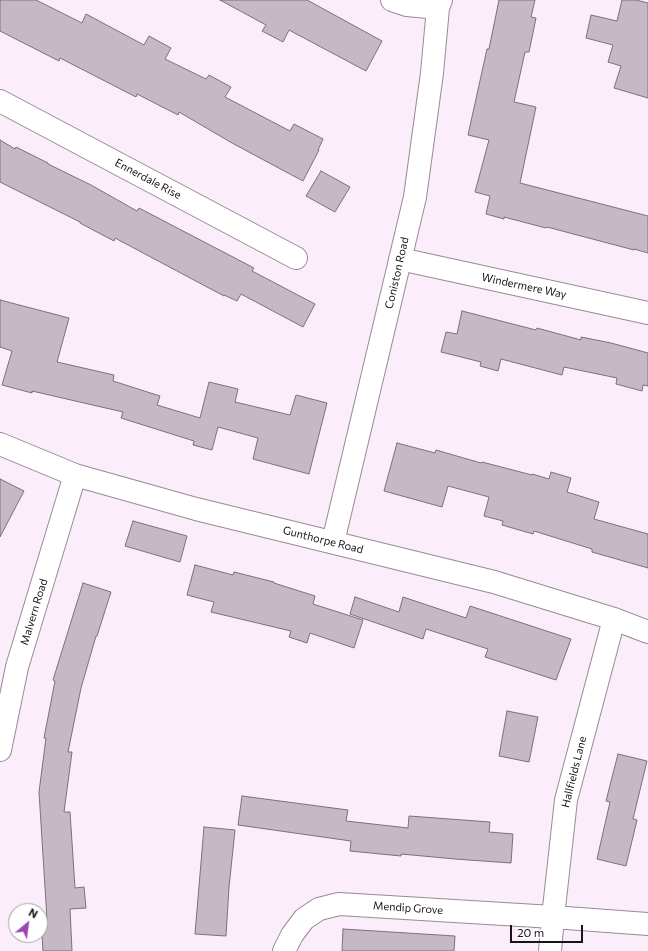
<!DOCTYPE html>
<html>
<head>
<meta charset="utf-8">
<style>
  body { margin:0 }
  #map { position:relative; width:648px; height:951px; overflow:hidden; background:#fcedfb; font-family:Commissioner,sans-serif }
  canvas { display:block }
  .north { position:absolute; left:8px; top:903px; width:40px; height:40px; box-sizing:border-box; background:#fff; border:1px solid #a3a1a3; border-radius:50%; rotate:29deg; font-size:11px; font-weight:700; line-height:16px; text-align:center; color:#191419 }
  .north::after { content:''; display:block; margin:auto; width:14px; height:18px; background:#9c46b3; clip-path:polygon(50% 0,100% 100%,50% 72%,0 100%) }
  .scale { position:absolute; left:510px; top:925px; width:73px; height:18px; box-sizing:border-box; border:2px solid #191419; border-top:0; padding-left:5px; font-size:12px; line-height:14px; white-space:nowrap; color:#191419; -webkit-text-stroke:3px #fff; paint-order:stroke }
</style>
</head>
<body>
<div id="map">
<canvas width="648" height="951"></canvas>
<div class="north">N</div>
<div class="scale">20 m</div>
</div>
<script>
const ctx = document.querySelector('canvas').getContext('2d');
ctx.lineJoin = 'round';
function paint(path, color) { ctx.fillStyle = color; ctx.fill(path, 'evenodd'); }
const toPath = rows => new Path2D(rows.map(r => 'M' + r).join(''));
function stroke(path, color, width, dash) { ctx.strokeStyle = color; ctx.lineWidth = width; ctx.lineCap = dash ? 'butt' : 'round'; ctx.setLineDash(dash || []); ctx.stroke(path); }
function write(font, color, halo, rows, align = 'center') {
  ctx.font = font + ' Commissioner,sans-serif'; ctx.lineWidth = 4; ctx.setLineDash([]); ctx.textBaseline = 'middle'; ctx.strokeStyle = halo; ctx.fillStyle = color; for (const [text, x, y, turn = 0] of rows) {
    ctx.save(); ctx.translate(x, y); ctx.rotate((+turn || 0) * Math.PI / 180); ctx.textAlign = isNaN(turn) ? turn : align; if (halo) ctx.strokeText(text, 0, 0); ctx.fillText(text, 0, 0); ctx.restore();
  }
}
const building = toPath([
  [0,0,36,0,82,23,86,14,144,45,149,36,171,48,165,59,206,79,209,75,231,87,225,97,290,131,294,124,323,139,318,150,319,150,303,181,232,143,179,112,178,115,137,94,136,97,60,58,59,61,0,31,0,0],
  [220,0,307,0,382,41,366,71,289,30,283,42,262,31,266,25,220,0],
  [499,0,535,0,531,17,536,18,529,52,525,52,514,102,536,107,520,183,648,216,648,253,634,249,634,250,547,227,546,228,504,217,504,219,486,214,490,196,475,192,489,140,468,135,487,49,489,49,499,0],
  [622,0,636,0,648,3,648,98,614,88,621,66,608,62,613,45,586,38,591,15,617,21,622,0],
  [0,140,15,149,16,147,48,163,48,164,91,185,137,211,139,208,254,268,252,271,315,304,303,327,241,294,237,301,224,295,224,296,115,238,114,241,80,223,80,222,0,182,0,140],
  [321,171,350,187,335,212,306,196,321,171],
  [0,300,69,318,57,362,114,375,113,381,160,396,157,405,200,418,209,382,238,389,235,402,290,415,296,395,327,403,309,474,253,459,258,438,218,427,212,450,193,445,194,441,121,418,123,412,32,391,32,393,2,385,12,351,0,347,0,300],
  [462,311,536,330,537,328,581,340,581,337,611,343,648,353,648,386,643,385,642,391,616,384,617,378,564,367,562,375,501,359,498,371,480,366,481,362,441,352,446,332,457,334,462,311],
  [397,443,435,453,436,450,481,463,482,462,532,475,532,474,549,479,551,472,571,478,567,492,599,502,594,519,648,534,648,568,592,552,592,549,534,531,533,534,502,525,503,521,484,516,489,497,448,486,442,507,384,491,397,443],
  [0,479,24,491,0,537,0,479],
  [133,521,187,536,180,562,125,546,133,521],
  [195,565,233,575,234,572,274,582,274,583,315,596,313,604,363,620,354,648,310,633,307,643,289,637,291,631,211,612,214,602,187,595,195,565],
  [83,583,111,592,97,636,96,636,81,688,68,752,72,752,64,812,70,812,75,888,84,887,86,908,70,909,72,951,43,951,41,919,47,919,39,792,46,738,44,738,55,681,53,680,83,583],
  [355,597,399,612,403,597,466,618,470,606,571,639,556,680,485,657,488,649,426,629,423,639,350,614,355,597],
  [507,711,538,717,529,762,499,756,507,711],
  [618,754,647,761,633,819,637,820,626,866,597,859,610,802,606,801,618,754],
  [242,796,348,810,346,821,408,828,409,816,490,822,489,832,513,834,511,863,455,859,401,854,401,856,350,851,351,841,238,825,242,796],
  [204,827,235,830,229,887,226,936,195,934,204,827],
  [343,929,455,936,454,951,342,951,343,929]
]);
paint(building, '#c7b8c5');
stroke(building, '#7d6f7c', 1);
const minor = toPath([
  [392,0,407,5,438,8],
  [0,101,296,258],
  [400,259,648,313],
  [0,444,75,475,196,509,494,582,614,619,648,632],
  [333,542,415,197,432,73,438,8,441,0],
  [0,750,17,667,75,475],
  [284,951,292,935,304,919,319,909,339,904,553,917,648,924],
  [550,951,553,917,566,800,614,619]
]);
stroke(minor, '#988a97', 24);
stroke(minor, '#fff', 22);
write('11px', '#191419', '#fff', [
  ["Ennerdale Rise",148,179,28],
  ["Coniston Road",397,273,-77],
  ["Windermere Way",524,286,12],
  ["Gunthorpe Road",323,540,14],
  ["Malvern Road",34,612,-73],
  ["Hallfields Lane",574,772,-76],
  ["Mendip Grove",408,908,4]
]);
</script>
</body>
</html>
